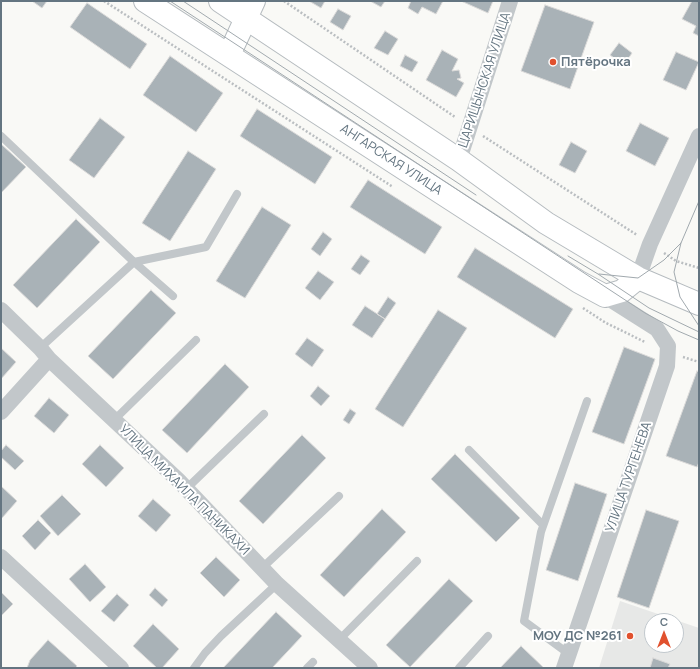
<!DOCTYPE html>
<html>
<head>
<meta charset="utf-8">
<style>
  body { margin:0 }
  #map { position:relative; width:700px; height:669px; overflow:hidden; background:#f9f9f6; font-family:Manrope,sans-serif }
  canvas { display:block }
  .frame { position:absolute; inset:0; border:2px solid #647581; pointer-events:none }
  .north { position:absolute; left:644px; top:613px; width:40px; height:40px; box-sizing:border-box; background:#fff; border:1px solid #c1c8cd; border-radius:50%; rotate:0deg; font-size:11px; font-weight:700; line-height:16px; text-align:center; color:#647581 }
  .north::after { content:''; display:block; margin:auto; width:14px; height:18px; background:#e1512e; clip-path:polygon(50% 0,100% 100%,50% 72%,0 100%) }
</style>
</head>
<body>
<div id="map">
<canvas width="700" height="669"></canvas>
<div class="frame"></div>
<div class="north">С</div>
</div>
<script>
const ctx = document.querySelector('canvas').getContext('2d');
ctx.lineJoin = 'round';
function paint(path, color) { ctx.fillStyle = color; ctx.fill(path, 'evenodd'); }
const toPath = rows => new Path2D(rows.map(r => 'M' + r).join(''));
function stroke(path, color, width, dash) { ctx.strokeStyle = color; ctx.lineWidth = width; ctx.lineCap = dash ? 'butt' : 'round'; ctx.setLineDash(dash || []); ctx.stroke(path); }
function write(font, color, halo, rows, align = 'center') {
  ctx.font = font + ' Manrope,sans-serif'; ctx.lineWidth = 4; ctx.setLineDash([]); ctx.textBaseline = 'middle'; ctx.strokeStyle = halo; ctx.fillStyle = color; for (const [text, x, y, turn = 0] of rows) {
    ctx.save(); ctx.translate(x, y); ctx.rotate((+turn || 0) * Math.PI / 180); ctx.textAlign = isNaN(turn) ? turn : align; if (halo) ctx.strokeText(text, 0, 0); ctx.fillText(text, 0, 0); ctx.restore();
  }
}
paint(toPath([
  [620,601,699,628,699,668,599,668],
  [652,621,676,621,676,645,652,645]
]), '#e7e8e7');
const building = toPath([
  [32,1,47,1,42,8,32,1],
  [309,1,325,1,321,8,309,1],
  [370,1,385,1,381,7,370,1],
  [411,1,443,1,436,14,422,7,418,14,408,8,411,1],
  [461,1,493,1,488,13,461,1],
  [692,1,699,1,699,36,693,33,696,26,682,19,692,1],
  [87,3,147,44,130,69,70,27,87,3],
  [545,5,594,22,570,89,521,71,545,5],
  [338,9,351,16,343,30,330,22,338,9],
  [385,31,398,39,388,55,374,48,385,31],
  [619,43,632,53,624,65,610,55,619,43],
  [442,50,458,59,452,71,459,70,461,78,457,79,464,83,456,97,426,80,442,50],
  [676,52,699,62,686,90,663,80,676,52],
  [405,55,418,62,412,72,400,66,405,55],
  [170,56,223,93,196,132,143,95,170,56],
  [257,109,332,157,315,184,240,136,257,109],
  [100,118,125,137,94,178,69,160,100,118],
  [640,123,669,138,655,166,626,151,640,123],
  [571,142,587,151,575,173,559,165,571,142],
  [1,144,26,167,1,193,1,144],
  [188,151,216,169,170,241,142,223,188,151],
  [368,180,442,227,425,254,350,207,368,180],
  [262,207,291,225,245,298,216,281,262,207],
  [76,219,100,242,37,308,13,285,76,219],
  [323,232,332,239,320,256,311,249,323,232],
  [475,248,573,309,555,338,457,277,475,248],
  [361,255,370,261,360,275,351,269,361,255],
  [318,271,334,282,320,300,305,288,318,271],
  [151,290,176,313,113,379,88,356,151,290],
  [388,297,396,303,385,319,377,314,388,297],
  [365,306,385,319,372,338,352,325,365,306],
  [438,310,467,328,403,427,375,409,438,310],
  [307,338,324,350,312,367,295,354,307,338],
  [624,347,655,359,624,444,592,432,624,347],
  [1,348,16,362,1,379,1,348],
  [225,364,249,387,187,453,162,430,225,364],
  [697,371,699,372,699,462,697,467,666,456,697,371],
  [318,386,330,396,321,406,310,396,318,386],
  [49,398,69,415,54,433,34,416,49,398],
  [350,409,356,413,349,424,343,420,350,409],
  [302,435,326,458,263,524,239,501,302,435],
  [6,445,24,461,15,470,1,457,1,451,6,445],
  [100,445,124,468,106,487,82,464,100,445],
  [455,454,520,518,496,542,431,479,455,454],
  [575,483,607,494,578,581,546,570,575,483],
  [1,486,17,501,2,518,1,517,1,486],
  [62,495,81,514,58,536,40,516,62,495],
  [153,499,171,515,156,532,138,516,153,499],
  [382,509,406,532,344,597,320,575,382,509],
  [646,510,679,521,649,608,617,597,646,510],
  [38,520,51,533,35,550,22,536,38,520],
  [216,557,240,580,224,597,200,573,216,557],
  [85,564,106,587,90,602,69,579,85,564],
  [449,579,473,601,410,667,386,645,449,579],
  [155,588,168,600,162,607,149,595,155,588],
  [1,592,13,604,1,616,1,592],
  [117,594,129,605,114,622,101,611,117,594],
  [276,612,302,636,272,668,223,668,276,612],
  [153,624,179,649,162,668,157,668,133,646,153,624],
  [48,640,77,666,75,668,27,668,30,660,48,640],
  [521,646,544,668,500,668,521,646],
  [653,658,670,664,668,668,650,668,653,658]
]);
paint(building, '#a9b2b7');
stroke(building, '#dbdad9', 1);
const secondary = toPath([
  [145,1,579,282,605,296,622,291,638,278],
  [220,1,459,160,546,223,638,278,699,304],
  [229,55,254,1]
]);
stroke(secondary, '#b5bbbf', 24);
stroke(toPath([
  [104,1,393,187],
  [284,1,455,117],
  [483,136,637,235],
  [664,253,676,261,699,268],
  [583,308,606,323,645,342],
  [683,357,699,362]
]), '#babec1', 2.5, [2, 2]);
stroke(toPath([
  [1,136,134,262,173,296],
  [40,348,134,262,206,247,237,194],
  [114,420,196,340],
  [469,450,543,525],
  [186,489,264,414],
  [262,568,339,496],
  [339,640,417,561],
  [569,654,524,621,541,532,587,401],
  [194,668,205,653,221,636,277,584],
  [307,668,313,662],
  [459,668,488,636]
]), '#c2c7ca', 8);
stroke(toPath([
  [459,160,510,1],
  [638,278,650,244,699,136],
  [1,310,40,348,49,359,178,480,277,584,370,668],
  [1,412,49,359],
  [1,557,121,668],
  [564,668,667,366,668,346,657,329,605,296]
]), '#c2c7ca', 16);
stroke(secondary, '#fff', 22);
stroke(toPath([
  [170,1,645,313,678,331,699,340],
  [183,1,476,195],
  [681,243,674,272,680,297,699,326],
  [568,256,598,274,649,308,699,332],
  [599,274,638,278,664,260,681,243,699,201]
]), '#a1a9ae', 1);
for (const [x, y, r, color] of [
  [553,62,4,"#e1512e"],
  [630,636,4,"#e1512e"]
]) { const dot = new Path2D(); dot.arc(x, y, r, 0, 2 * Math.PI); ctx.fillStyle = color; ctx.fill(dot); stroke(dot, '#fff', 1.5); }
write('bold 13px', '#647581', '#fff', [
  ["Пятёрочка",561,62],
  ["МОУ ДС №261",622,636,"right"]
], 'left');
write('13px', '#647581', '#fff', [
  ["ЦАРИЦЫНСКАЯ УЛИЦА",485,80,-72],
  ["АНГАРСКАЯ УЛИЦА",391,160,33],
  ["УЛИЦА ТУРГЕНЕВА",629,477,-71],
  ["УЛИЦА МИХАИЛА ПАНИКАХИ",184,490,45]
]);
</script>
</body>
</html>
